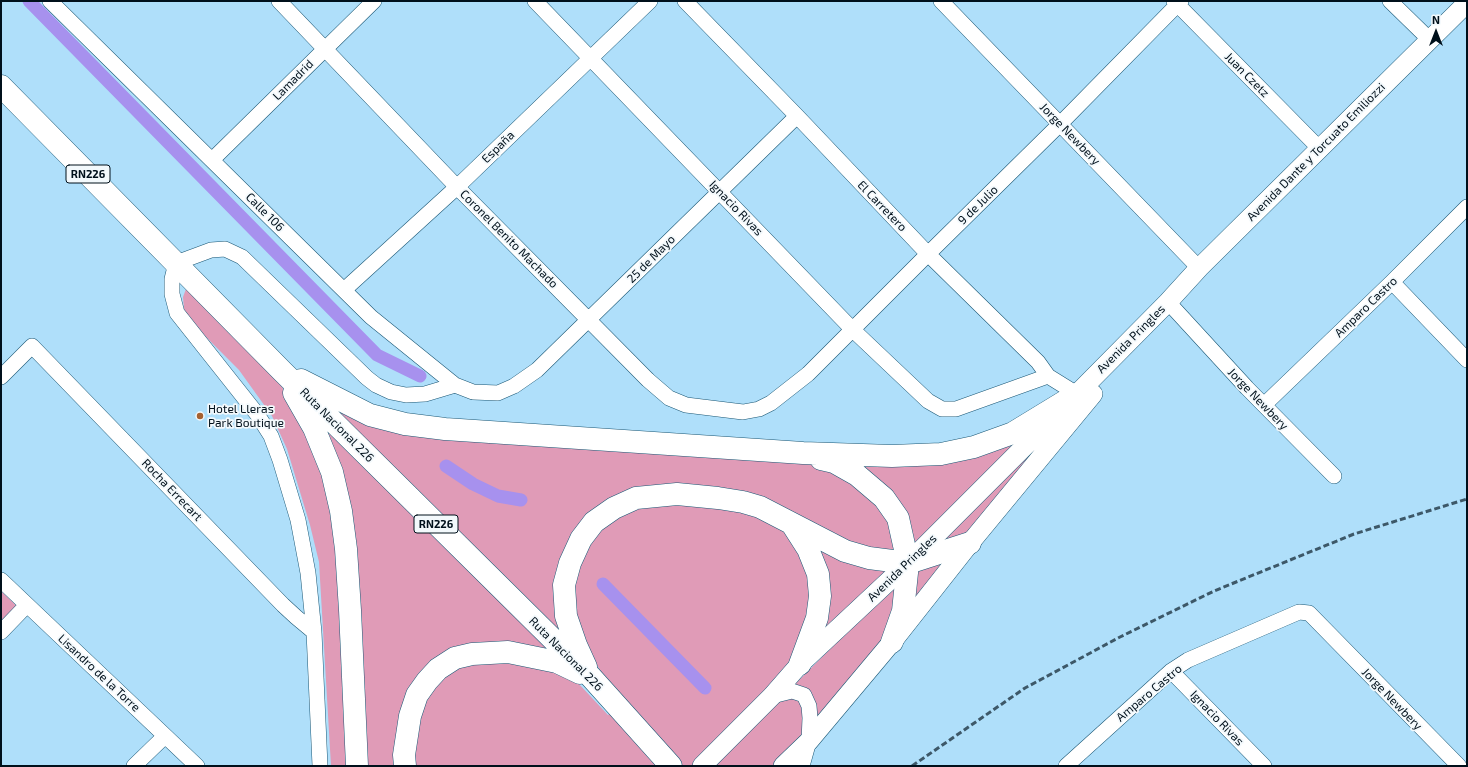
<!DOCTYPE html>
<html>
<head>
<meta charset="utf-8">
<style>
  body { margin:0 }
  #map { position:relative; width:1468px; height:767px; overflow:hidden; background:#afdffa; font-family:"Exo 2",sans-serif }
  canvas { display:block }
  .frame { position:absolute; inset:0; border:2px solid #00101b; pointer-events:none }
  .north { position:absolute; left:1416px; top:12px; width:40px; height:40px; -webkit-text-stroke:3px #f3f9fc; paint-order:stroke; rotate:0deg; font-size:11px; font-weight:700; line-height:16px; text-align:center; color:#00101b }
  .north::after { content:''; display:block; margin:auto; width:14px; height:18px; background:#00101b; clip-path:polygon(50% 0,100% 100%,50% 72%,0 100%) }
</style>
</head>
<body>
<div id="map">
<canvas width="1468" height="767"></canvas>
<div class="frame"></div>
<div class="north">N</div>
</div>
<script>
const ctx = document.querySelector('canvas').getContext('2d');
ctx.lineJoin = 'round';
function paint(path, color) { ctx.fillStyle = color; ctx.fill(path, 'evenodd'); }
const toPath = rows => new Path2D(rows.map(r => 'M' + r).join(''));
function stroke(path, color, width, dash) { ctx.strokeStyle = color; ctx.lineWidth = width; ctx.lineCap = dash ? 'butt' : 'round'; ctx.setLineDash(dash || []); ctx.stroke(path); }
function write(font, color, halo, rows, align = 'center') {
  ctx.font = font + ' "Exo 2",sans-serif'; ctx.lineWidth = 3.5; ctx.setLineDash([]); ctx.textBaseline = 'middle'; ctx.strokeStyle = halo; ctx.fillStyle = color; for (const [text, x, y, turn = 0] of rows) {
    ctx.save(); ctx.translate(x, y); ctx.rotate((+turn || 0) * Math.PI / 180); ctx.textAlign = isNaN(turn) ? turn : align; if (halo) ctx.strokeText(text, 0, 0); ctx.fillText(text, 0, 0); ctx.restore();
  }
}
paint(toPath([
  [186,289,269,366,304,422,331,481,354,766,331,766,319,562,310,525,287,449,272,416,239,370,190,321,184,309,183,297],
  [312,392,356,416,813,460,880,499,902,556,889,556,672,488,578,531,571,650],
  [1074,404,979,524,952,545,929,551],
  [307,407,561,657,440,663,399,766,362,766,354,597],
  [1033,426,910,554,903,518,835,459,916,460],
  [643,501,718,503,787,528,816,588,789,666,693,766,412,766,419,709,443,673,481,657,565,669,608,715,623,701,602,673,581,641,569,582,586,538],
  [808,538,898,566,811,648],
  [959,552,906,617,913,567],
  [902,577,885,639,817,719,793,686],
  [1,591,20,609,1,628],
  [796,697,804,705,802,734,796,742,773,766,711,766,779,699]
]), '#e09bb7');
stroke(toPath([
  [29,1,377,355,420,376],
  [446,466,473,484,498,496,521,500],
  [603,584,705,688]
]), '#a791ee', 13);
const minor = toPath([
  [50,1,371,317,455,385,473,392,498,393,514,386,537,370,797,116],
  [279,1,457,187,648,380,669,398,686,405,743,412,759,409,771,403,808,374,928,254,1060,124,1181,1],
  [535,1,853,330,928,401,942,409,956,409,1048,376],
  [685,1,797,116,928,254,1038,362,1048,376,1077,394,1082,399],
  [941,1,1199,268],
  [1174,1,1320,149],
  [1390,1,1430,40],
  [212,160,374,1],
  [1392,282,1467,360],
  [344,290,457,187,650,1],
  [1168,302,1247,388,1334,476],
  [1,377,32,346,283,605,296,617,314,632],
  [1264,405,1392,282,1467,207],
  [1,580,197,766],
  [1,632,27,605],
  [1171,671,1264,766],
  [772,696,792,691,804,695,809,706,810,718,809,741,802,766],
  [134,766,165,736],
  [320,766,314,632,308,573,298,520,280,460,271,436,257,414,177,313,172,294,172,279,176,263,211,250,225,249,242,257,367,378,376,385,391,392,406,395,425,394,455,385],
  [1066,766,1171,671,1188,660,1299,612,1309,613,1459,766]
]);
const major = toPath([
  [702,766,772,696,800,664,908,563,1077,394,1168,302,1199,268,1467,3],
  [783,766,809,741,892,642,970,543,1093,394]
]);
const highway = toPath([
  [1,86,282,371,591,677,671,766],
  [301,380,370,415,405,424,445,429,803,453,892,456,941,454,974,447,1013,433,1077,394],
  [294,393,314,428,332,472,341,511,346,549,350,610,357,766],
  [821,459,834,462,857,475,884,498,898,518,908,563,903,611,892,642],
  [792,524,808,549,818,574,820,596,817,618,800,664],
  [586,667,576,645,566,616,564,585,570,563,581,539,594,522,614,508,636,498,677,494,718,498,743,502,760,507,845,551,869,558,908,563,970,543],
  [405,766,404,755,410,716,417,695,427,681,438,669,455,658,472,654,508,652,557,662,580,673]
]);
stroke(minor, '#1a5775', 16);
stroke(major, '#1a5775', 20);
stroke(highway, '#1a5775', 23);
stroke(minor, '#fff', 15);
stroke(major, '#fff', 19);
stroke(highway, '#fff', 22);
stroke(toPath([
  [912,766,1025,688,1120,637,1214,591,1354,534,1467,499]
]), '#3d5868', 3, [6, 3]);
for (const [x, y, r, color] of [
  [200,416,4,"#a56131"]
]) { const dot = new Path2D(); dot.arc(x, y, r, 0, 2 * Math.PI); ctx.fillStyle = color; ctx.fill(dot); stroke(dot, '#f3f9fc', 1.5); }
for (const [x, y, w] of [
  [88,174,44],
  [436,524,44]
]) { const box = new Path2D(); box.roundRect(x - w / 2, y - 9, w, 18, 3); ctx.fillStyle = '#f3f9fc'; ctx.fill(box); stroke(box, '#00101b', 1); }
write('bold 11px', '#00101b', null, [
  ["RN226",88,174],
  ["RN226",436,524]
]);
write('12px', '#00101b', '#f3f9fc', [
  ["Juan Czetz",1247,75,45],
  ["Lamadrid",293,80,-45],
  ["Jorge Newbery",1070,134,46],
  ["España",498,147,-44],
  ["Avenida Dante y Torcuato Emiliozzi",1316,152,-45],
  ["9 de Julio",978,205,-44],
  ["El Carretero",882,206,46],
  ["Ignacio Rivas",736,208,46],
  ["Calle 106",265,212,45],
  ["Coronel Benito Machado",509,239,45],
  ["25 de Mayo",651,259,-45],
  ["Amparo Castro",1366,307,-44],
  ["Avenida Pringles",1131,339,-45],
  ["Jorge Newbery",1258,399,46],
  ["Ruta Nacional 226",337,425,45],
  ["Rocha Errecart",172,490,46],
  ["Avenida Pringles",902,568,-44],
  ["Ruta Nacional 226",566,654,45],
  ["Lisandro de la Torre",99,673,43],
  ["Amparo Castro",1149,693,-40],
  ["Jorge Newbery",1392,699,46],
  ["Ignacio Rivas",1217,718,46]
]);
write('12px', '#00101b', '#f3f9fc', [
  ["Hotel Lleras",208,409],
  ["Park Boutique",208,423]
], 'left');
</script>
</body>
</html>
